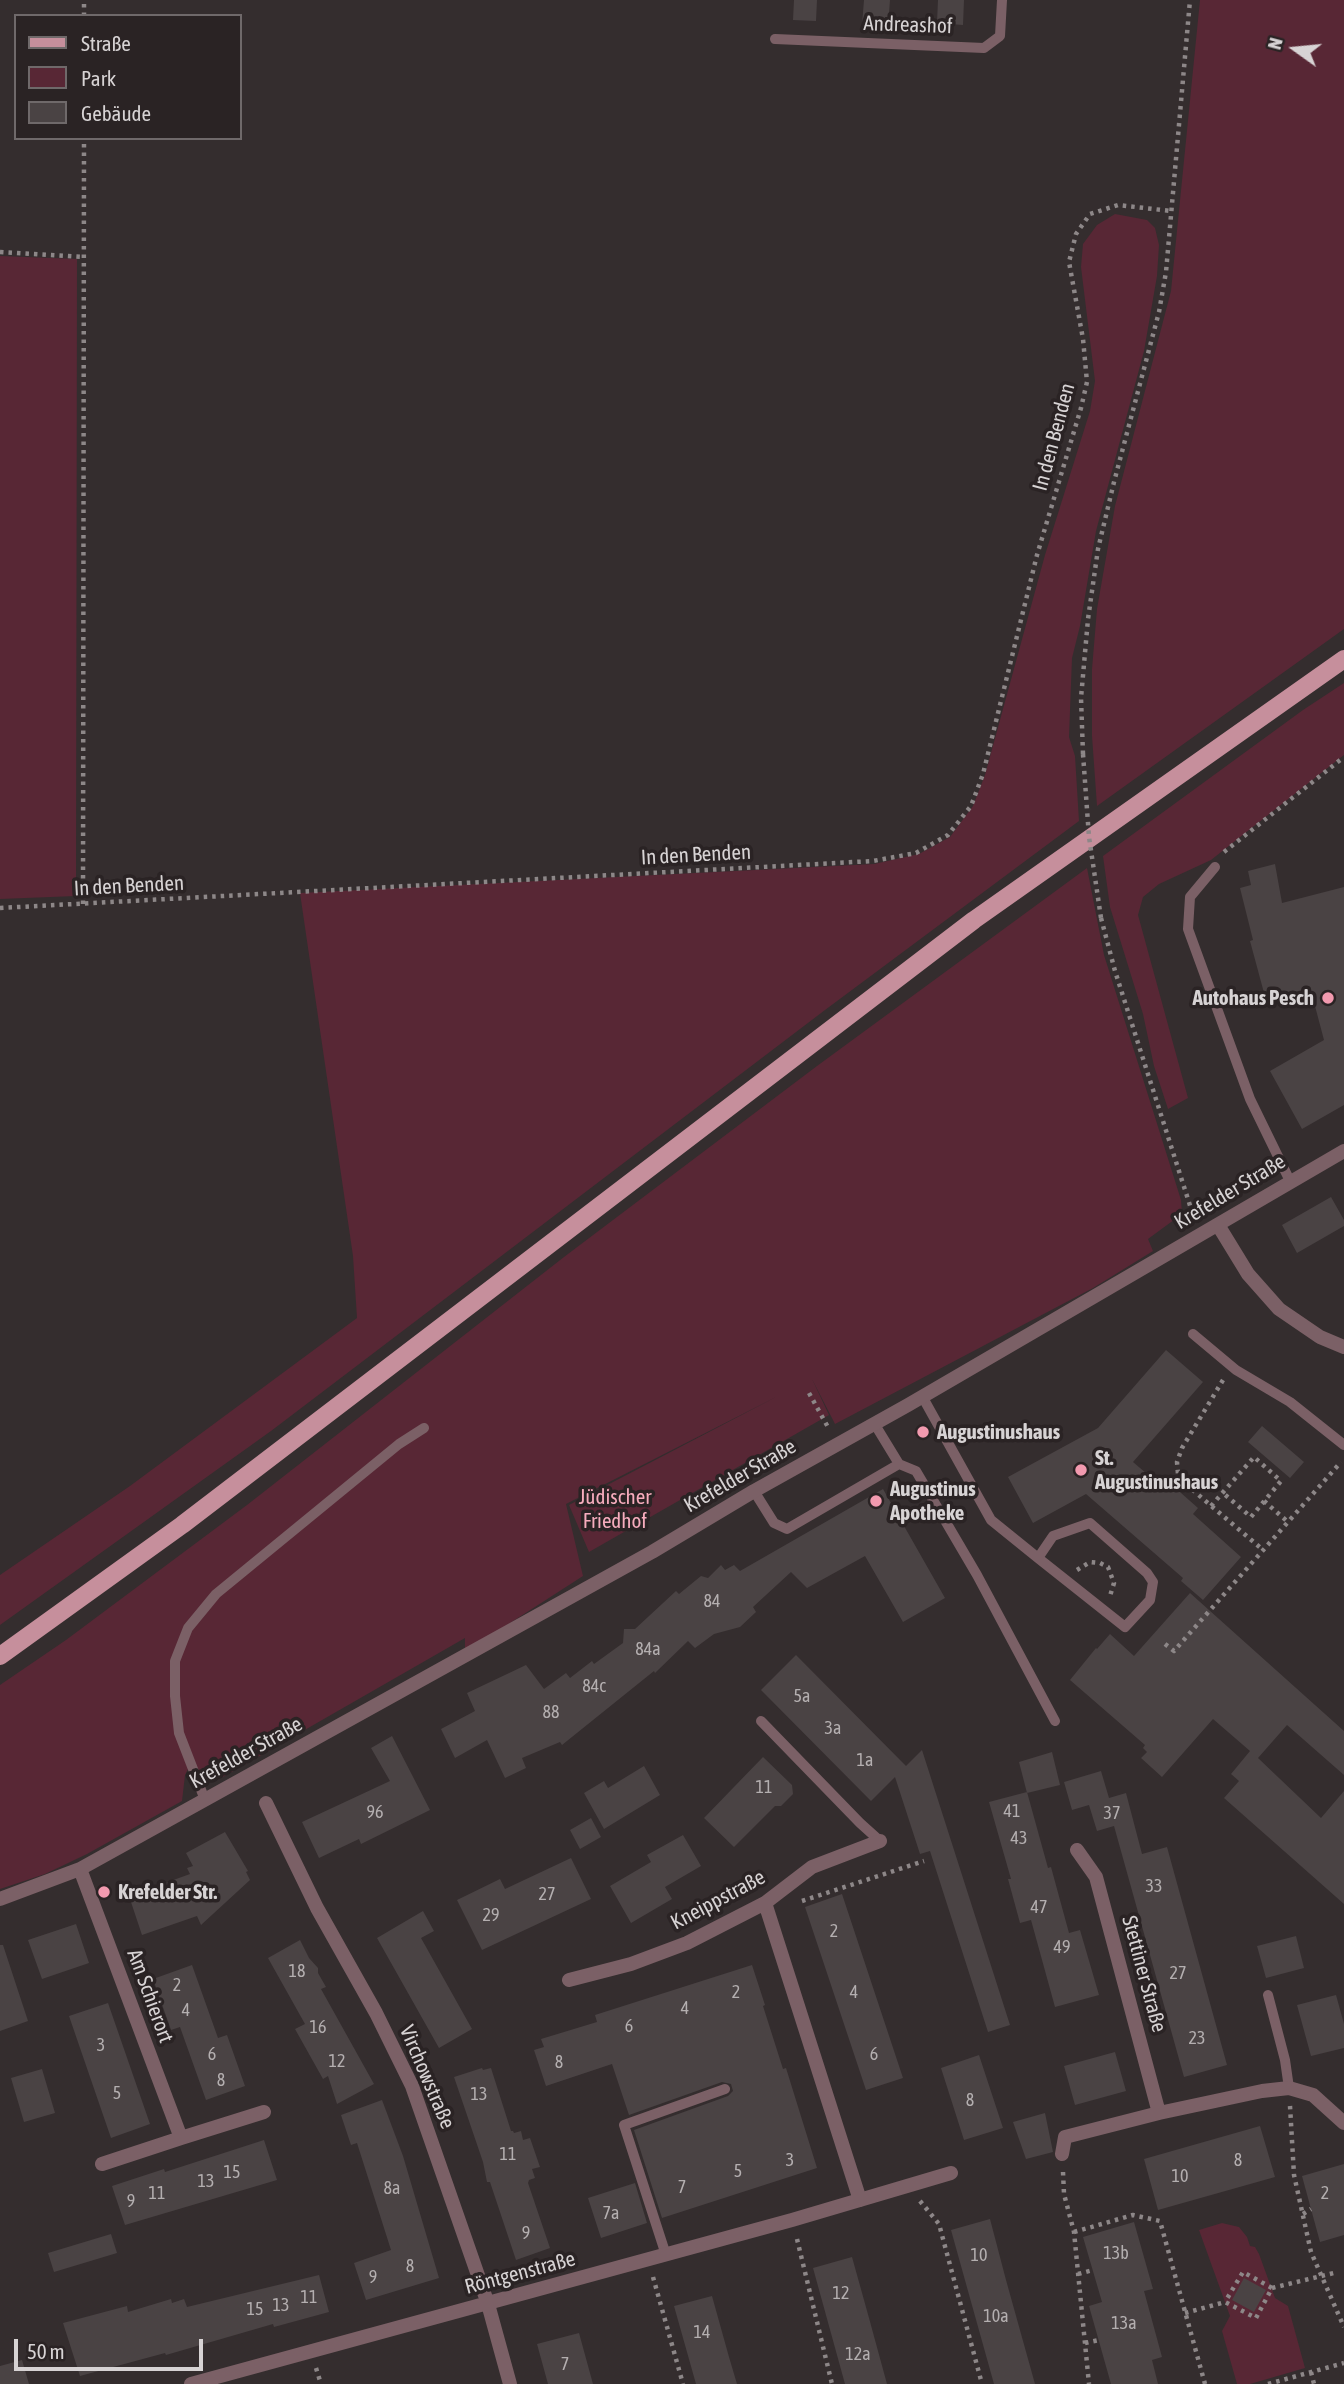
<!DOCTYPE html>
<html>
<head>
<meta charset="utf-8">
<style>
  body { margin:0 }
  #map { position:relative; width:1344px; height:2384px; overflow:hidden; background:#342d2e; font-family:"Asap Condensed",sans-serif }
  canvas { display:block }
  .legend { position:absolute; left:14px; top:14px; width:228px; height:126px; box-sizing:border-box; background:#2a2324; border:2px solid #6f696a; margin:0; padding:9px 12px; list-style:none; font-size:21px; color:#d7d3d4 }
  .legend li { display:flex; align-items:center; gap:14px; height:35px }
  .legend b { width:35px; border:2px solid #6f696a }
  .north { position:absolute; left:1260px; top:14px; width:70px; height:70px; -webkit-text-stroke:5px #2a2324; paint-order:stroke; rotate:285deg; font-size:19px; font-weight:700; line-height:28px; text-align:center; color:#d7d3d4 }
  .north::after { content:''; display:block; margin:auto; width:24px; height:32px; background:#d7d3d4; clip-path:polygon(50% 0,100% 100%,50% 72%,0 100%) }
  .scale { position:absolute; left:14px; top:2339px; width:189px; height:32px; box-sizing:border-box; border:4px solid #d7d3d4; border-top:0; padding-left:9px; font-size:21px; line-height:24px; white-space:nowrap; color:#d7d3d4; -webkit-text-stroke:5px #2a2324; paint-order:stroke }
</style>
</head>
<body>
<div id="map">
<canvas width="1344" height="2384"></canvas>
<ul class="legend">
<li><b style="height:9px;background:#c68f9c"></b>Straße</li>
<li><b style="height:19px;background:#582735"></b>Park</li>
<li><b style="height:19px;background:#4a4344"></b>Gebäude</li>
</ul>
<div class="north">N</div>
<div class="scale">50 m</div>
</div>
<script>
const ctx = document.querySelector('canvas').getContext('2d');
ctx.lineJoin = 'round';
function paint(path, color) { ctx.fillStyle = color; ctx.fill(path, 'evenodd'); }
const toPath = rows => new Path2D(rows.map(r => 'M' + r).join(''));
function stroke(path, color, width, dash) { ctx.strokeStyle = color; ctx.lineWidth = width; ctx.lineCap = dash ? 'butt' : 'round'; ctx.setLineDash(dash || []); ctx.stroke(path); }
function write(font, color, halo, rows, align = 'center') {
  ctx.font = font + ' "Asap Condensed",sans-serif'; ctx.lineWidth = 7; ctx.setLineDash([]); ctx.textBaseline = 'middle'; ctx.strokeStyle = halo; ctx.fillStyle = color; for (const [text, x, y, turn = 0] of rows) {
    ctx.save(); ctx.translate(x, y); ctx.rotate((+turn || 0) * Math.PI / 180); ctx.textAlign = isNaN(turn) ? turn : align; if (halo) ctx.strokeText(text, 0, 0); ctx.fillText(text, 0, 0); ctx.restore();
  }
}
paint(toPath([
  [1200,0,1344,0,1344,629,1097,806,1092,736,1092,669,1097,609,1115,506,1171,291],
  [1115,214,1147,220,1155,228,1159,245,1157,276,1144,351,1096,531,1080,626,1072,658,1069,737,1075,756,1079,821,825,1010,271,1431,0,1625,0,1575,130,1486,357,1318,353,1256,300,893,874,864,919,854,950,837,973,806,985,775,1045,555,1090,411,1095,381,1081,267,1083,244,1097,225],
  [0,256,77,259,76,896,0,899],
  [1344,683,1344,755,1211,860,1159,884,1143,897,1138,915,1188,1098,1168,1109,1154,1066,1143,1014,1110,907,1103,856,1303,710],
  [1087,868,1104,955,1181,1200,1182,1214,1148,1239,1153,1251,1093,1288,835,1424,812,1379,829,1415,589,1552,569,1505,778,1396,566,1504,583,1576,465,1652,465,1638,221,1778,201,1770,188,1769,185,1775,182,1801,87,1854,45,1874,0,1889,0,1685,66,1640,247,1505,564,1257,817,1066],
  [1222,2223,1239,2227,1247,2237,1250,2246,1255,2247,1259,2254,1275,2298,1288,2306,1305,2368,1250,2384,1237,2384,1222,2331,1230,2316,1199,2230]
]), '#582735');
paint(toPath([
  [794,0,817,0,816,21,793,20],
  [864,0,890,0,888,26,862,25],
  [938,0,964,0,963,25,937,23],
  [1275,864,1282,903,1344,887,1344,1105,1302,1129,1270,1071,1324,1040,1311,991,1267,1004,1250,941,1253,940,1240,888,1251,885,1248,871],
  [1331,1197,1344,1220,1344,1226,1297,1253,1282,1225],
  [1166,1350,1203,1382,1133,1462,1167,1491,1172,1485,1198,1508,1193,1514,1241,1557,1203,1600,1181,1581,1183,1578,1086,1494,1033,1523,1008,1477,1098,1428],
  [1262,1426,1304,1462,1290,1478,1248,1442],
  [883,1489,945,1598,903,1622,865,1556,807,1588,791,1572,753,1607,756,1612,740,1627,714,1634,695,1648,688,1641,655,1673,654,1671,562,1745,560,1742,522,1758,526,1768,505,1778,487,1740,455,1758,441,1729,475,1711,467,1693,526,1665,544,1689,566,1673,570,1678,592,1661,594,1664,623,1643,624,1629,635,1629,676,1591,679,1594,701,1576,708,1578,721,1565,725,1570,734,1565,740,1571],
  [1190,1593,1344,1731,1344,1775,1287,1725,1258,1758,1321,1818,1344,1791,1344,1904,1224,1798,1239,1781,1231,1774,1250,1751,1213,1719,1162,1777,1141,1758,1147,1752,1143,1748,1145,1745,1070,1680,1096,1648,1097,1649,1110,1634,1134,1656],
  [796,1655,906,1766,922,1750,1010,2025,988,2032,930,1851,920,1854,895,1777,871,1801,761,1690],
  [392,1736,430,1810,361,1844,359,1839,319,1858,302,1822,390,1781,371,1748],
  [1052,1752,1060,1785,1027,1793,1019,1762],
  [763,1757,792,1785,793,1794,781,1806,775,1806,734,1847,704,1818],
  [644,1766,660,1795,604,1829,584,1793,604,1781,608,1788],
  [1101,1771,1109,1798,1126,1793,1142,1854,1167,1847,1227,2065,1184,2077,1114,1826,1097,1831,1089,1805,1072,1810,1064,1782],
  [1027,1792,1048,1868,1051,1867,1069,1933,1080,1930,1099,1995,1055,2007,1031,1920,1020,1923,1008,1879,1011,1879,989,1802],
  [591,1818,601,1837,580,1849,570,1830],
  [225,1832,248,1871,246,1872,250,1880,201,1925,197,1916,142,1935,129,1896,190,1874,187,1868,193,1866,186,1853],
  [683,1835,701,1866,665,1887,672,1899,631,1923,610,1886,651,1862,647,1855],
  [571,1858,591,1899,482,1950,457,1900,500,1879,505,1889],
  [842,1894,903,2078,866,2090,805,1907],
  [423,1911,434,1931,421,1938,472,2029,439,2048,377,1938],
  [76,1924,89,1963,42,1979,28,1940],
  [1296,1936,1304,1968,1266,1978,1257,1946],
  [300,1940,309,1958,318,1968,318,1973,326,1987,321,1989,374,2084,337,2104,328,2076,323,2079,295,2029,305,2024,268,1958],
  [0,1945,3,1945,28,2021,0,2031],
  [192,1965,218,2038,227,2035,245,2086,206,2100,180,2027,171,2030,153,1979],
  [752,1965,765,2005,763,2006,783,2069,786,2068,817,2168,662,2218,634,2130,728,2096,733,2091,731,2084,722,2082,629,2115,612,2064,546,2086,534,2050,544,2047,541,2039,597,2022,595,2015],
  [1336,1995,1344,2024,1344,2048,1311,2056,1297,2005],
  [108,2003,150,2124,111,2138,69,2016],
  [1115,2052,1126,2091,1075,2105,1064,2066],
  [979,2055,1003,2128,964,2140,941,2068],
  [482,2068,483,2070,491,2068,511,2131,513,2131,514,2133,521,2131,523,2140,530,2138,540,2167,532,2169,535,2178,529,2180,528,2183,550,2248,516,2260,490,2182,487,2182,483,2162,454,2077],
  [42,2069,55,2113,24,2122,11,2078],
  [382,2100,403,2156,439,2278,366,2300,354,2263,391,2250,357,2143,351,2145,341,2115],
  [1045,2113,1053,2152,1026,2159,1013,2122],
  [1260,2126,1275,2177,1158,2210,1144,2159],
  [264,2140,277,2180,125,2225,112,2186,164,2169,165,2172],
  [1344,2164,1344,2235,1320,2242,1302,2176],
  [635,2183,647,2223,601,2238,588,2198],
  [990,2219,1006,2280,1035,2384,994,2384,968,2291,951,2230],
  [1134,2222,1153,2289,1144,2291,1162,2357,1152,2360,1158,2384,1111,2384,1089,2306,1102,2302,1083,2237],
  [111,2234,117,2253,54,2272,48,2253],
  [852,2257,869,2318,887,2384,845,2384,813,2268],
  [319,2275,329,2312,274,2327,273,2324,166,2355,165,2353,80,2376,63,2323,127,2306,128,2312,171,2299,172,2303,184,2299,187,2307],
  [1244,2278,1266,2290,1254,2312,1232,2300],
  [712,2296,729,2357,737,2384,696,2384,674,2306],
  [579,2333,593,2384,548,2384,537,2344],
  [22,2360,29,2384,0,2384,0,2366]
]), '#4a4344');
stroke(toPath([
  [84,16,84,0],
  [0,252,83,257],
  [1083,754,1081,698,1088,619,1098,549,1114,482,1159,312,1166,272,1190,0],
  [1224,852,1344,757],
  [83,904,84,138],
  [0,908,873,861,916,853,948,835,971,806,983,774,1037,555,1081,408,1087,382,1083,339,1069,262,1076,234,1090,214,1118,205,1171,211],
  [1101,918,1115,971,1194,1218],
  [1223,1380,1182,1448,1177,1462,1178,1474,1188,1486,1263,1550],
  [809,1393,829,1429],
  [1264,1501,1288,1522],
  [1211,1506,1254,1457,1281,1481,1251,1517,1223,1493],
  [1077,1570,1090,1562,1100,1563,1108,1567,1114,1583,1110,1596],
  [1165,1644,1174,1651,1341,1462],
  [802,1901,924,1861],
  [1290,2106,1294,2175,1311,2252,1344,2327],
  [1063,2172,1064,2194,1074,2232,1089,2384],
  [920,2201,939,2224,982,2384],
  [1303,2214,1311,2209],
  [1074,2232,1133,2215,1160,2221,1205,2384],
  [797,2239,832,2384],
  [1078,2274,1093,2270],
  [653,2277,683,2384],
  [1272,2288,1338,2272],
  [1185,2313,1225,2302,1256,2318,1272,2288,1243,2272,1225,2302],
  [1085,2343,1099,2340],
  [316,2368,321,2384],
  [1311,2372,1314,2384],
  [1268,2384,1344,2363]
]), '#8d8788', 4.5, [3.5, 5]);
stroke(toPath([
  [775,39,984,48,1000,36,1002,0],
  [1215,867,1190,897,1188,929,1250,1099,1290,1181],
  [1193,1334,1236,1370,1290,1402,1344,1445],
  [922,1396,991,1520,1038,1558,1125,1627,1150,1600,1153,1582,1147,1573,1090,1523,1053,1536,1038,1558],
  [874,1423,899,1464,916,1471,977,1575,1055,1721],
  [754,1491,774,1523,787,1529,899,1464],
  [761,1721,860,1823,880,1841],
  [205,1800,179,1733,175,1696,175,1661,188,1628,216,1594,399,1444,424,1428],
  [1268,1995,1285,2060,1289,2088],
  [666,2255,624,2125,725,2089]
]), '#7b6066', 10);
stroke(toPath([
  [1218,1225,1248,1274,1279,1309,1320,1337,1344,1347],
  [266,1803,317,1908,376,2013,412,2086,488,2304,510,2384],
  [1077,1850,1096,1877,1159,2113],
  [80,1869,181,2138,102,2164],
  [0,1899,80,1869,652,1552,754,1491,908,1405,1344,1151],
  [765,1903,860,2200],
  [569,1980,631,1964,687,1943,765,1903,812,1867,880,1841],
  [181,2138,264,2112],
  [1062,2154,1065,2137,1159,2113,1262,2091,1289,2088,1313,2095,1344,2123],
  [191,2384,792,2220,951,2173]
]), '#7b6066', 14);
stroke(toPath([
  [0,1656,182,1525,974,920,1344,659]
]), '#c68f9c', 18);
stroke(toPath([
  [1083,754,1089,837,1101,918]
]), '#8d8788', 4.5, [3.5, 5]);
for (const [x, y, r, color] of [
  [1328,998,7,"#f29aaf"],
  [923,1432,7,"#f29aaf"],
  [1081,1470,7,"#f29aaf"],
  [876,1501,7,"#f29aaf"],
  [104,1892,7,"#f29aaf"]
]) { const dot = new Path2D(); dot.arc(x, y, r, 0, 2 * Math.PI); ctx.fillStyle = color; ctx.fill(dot); stroke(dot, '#2a2324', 2.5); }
write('18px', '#b4afb0', null, [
  ["84",712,1601],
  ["84a",648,1649],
  ["84c",594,1686],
  ["5a",802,1696],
  ["88",551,1712],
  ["3a",833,1728],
  ["1a",865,1760],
  ["11",764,1787],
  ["41",1012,1811],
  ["96",375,1812],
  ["37",1112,1813],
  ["43",1019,1838],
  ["33",1154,1886],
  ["27",547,1894],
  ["47",1039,1907],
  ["29",491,1915],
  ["2",834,1931],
  ["49",1062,1947],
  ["18",297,1971],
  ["27",1178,1973],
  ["2",177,1985],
  ["2",736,1992],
  ["4",854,1992],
  ["4",685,2008],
  ["4",186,2010],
  ["6",629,2026],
  ["16",318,2027],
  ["23",1197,2038],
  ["3",101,2045],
  ["6",212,2054],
  ["6",874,2054],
  ["12",337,2061],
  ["8",559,2062],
  ["8",221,2080],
  ["5",117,2093],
  ["13",479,2094],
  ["8",970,2100],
  ["11",508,2154],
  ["3",790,2160],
  ["8",1238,2160],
  ["5",738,2171],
  ["15",232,2172],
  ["10",1180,2176],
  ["13",206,2181],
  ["7",682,2187],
  ["8a",392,2188],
  ["11",157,2193],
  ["2",1325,2193],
  ["9",131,2201],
  ["7a",611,2213],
  ["9",526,2233],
  ["13b",1116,2253],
  ["10",979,2255],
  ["8",410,2266],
  ["9",373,2277],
  ["12",841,2293],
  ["11",309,2297],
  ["13",281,2305],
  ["15",255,2309],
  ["10a",996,2316],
  ["13a",1124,2323],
  ["14",702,2332],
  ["12a",858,2354],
  ["7",565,2364]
]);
write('21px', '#d7d3d4', '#2a2324', [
  ["Andreashof",908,25,2],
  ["In den Benden",1054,437,-75],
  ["In den Benden",696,855,-3],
  ["In den Benden",129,886,-3],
  ["Krefelder Straße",1230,1192,-31],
  ["Krefelder Straße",740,1476,-30],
  ["Krefelder Straße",246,1753,-29],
  ["Kneippstraße",718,1900,-28],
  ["Stettiner Straße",1144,1974,75],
  ["Am Schierort",150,1996,70],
  ["Virchowstraße",427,2077,67],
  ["Röntgenstraße",520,2273,-15]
]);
write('bold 21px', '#d7d3d4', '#2a2324', [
  ["Autohaus Pesch",1314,998,"right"],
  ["Augustinushaus",937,1432],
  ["St.",1095,1458],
  ["Augustinushaus",1095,1482],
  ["Augustinus",890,1489],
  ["Apotheke",890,1513],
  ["Krefelder Str.",118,1892]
], 'left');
write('21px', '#f6acbd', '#2a2324', [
  ["Jüdischer",615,1497],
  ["Friedhof",615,1521]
]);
</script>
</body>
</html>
